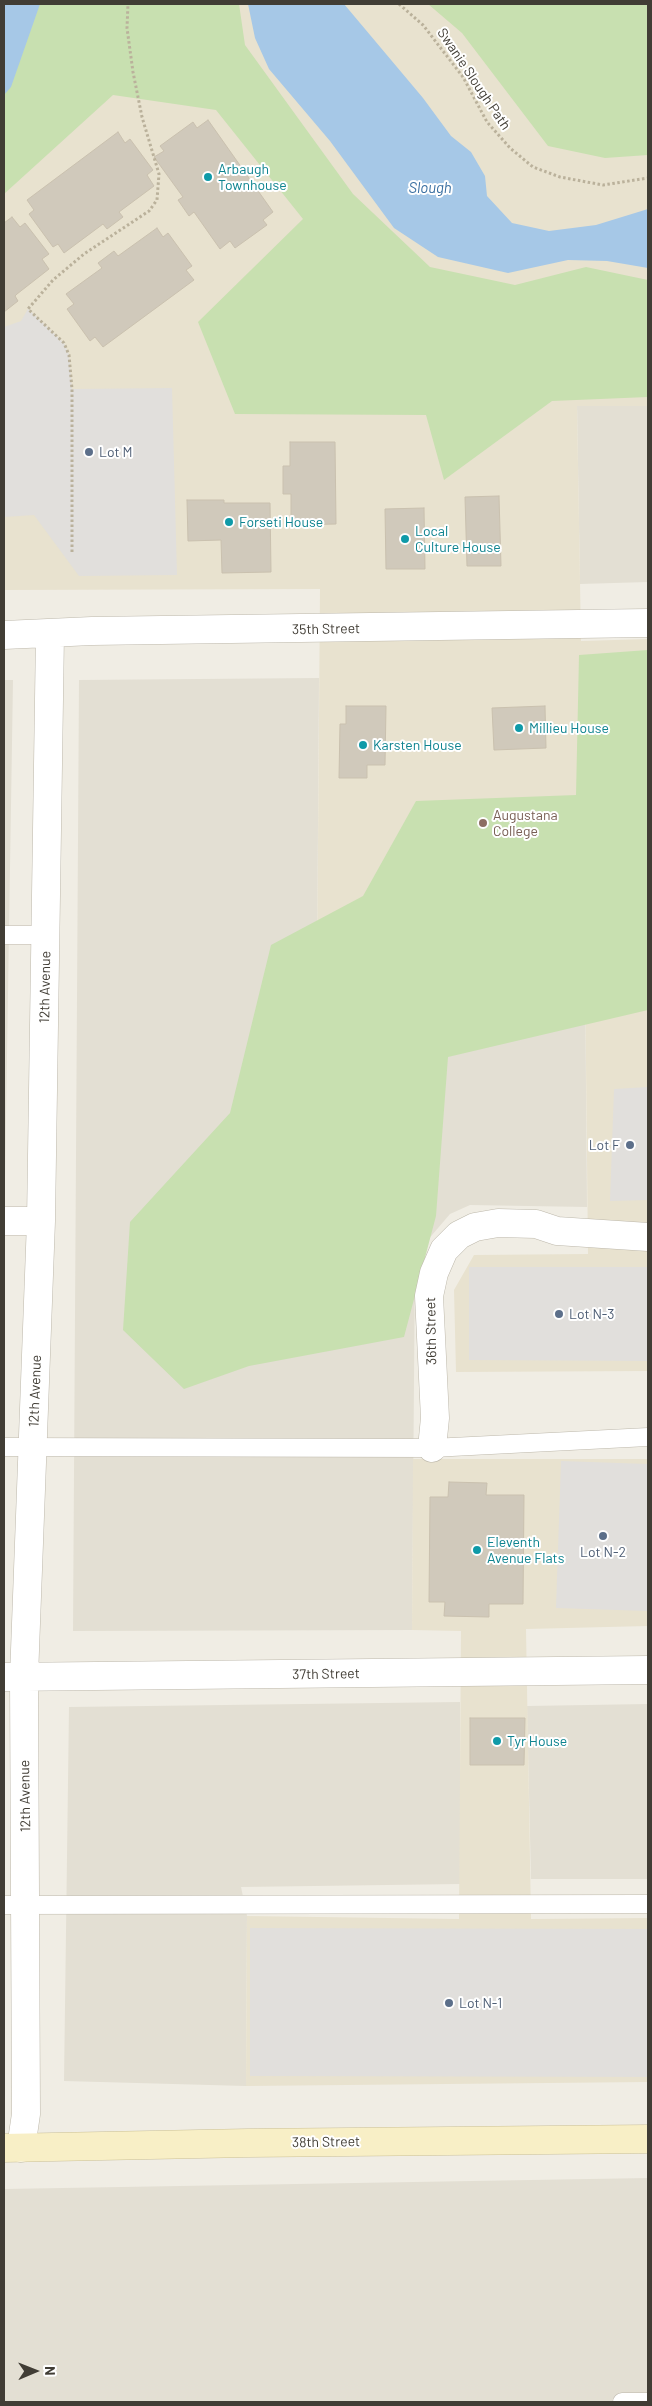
<!DOCTYPE html>
<html>
<head>
<meta charset="utf-8">
<style>
  body { margin:0 }
  #map { position:relative; width:652px; height:2406px; overflow:hidden; background:#f0ede4; font-family:Barlow,sans-serif }
  canvas { display:block }
  .frame { position:absolute; inset:0; border:5px solid #413d35; pointer-events:none }
  .north { position:absolute; left:10px; top:2346px; width:50px; height:50px; -webkit-text-stroke:4px #fff; paint-order:stroke; rotate:89deg; font-size:14px; font-weight:700; line-height:20px; text-align:center; color:#413d35 }
  .north::after { content:''; display:block; margin:auto; width:18px; height:22px; background:#413d35; clip-path:polygon(50% 0,100% 100%,50% 72%,0 100%) }
</style>
</head>
<body>
<div id="map">
<canvas width="652" height="2406"></canvas>
<div class="frame"></div>
<div class="north">N</div>
</div>
<script>
const ctx = document.querySelector('canvas').getContext('2d');
ctx.lineJoin = 'round';
function paint(path, color) { ctx.fillStyle = color; ctx.fill(path, 'evenodd'); }
const toPath = rows => new Path2D(rows.map(r => 'M' + r).join(''));
function stroke(path, color, width, dash) { ctx.strokeStyle = color; ctx.lineWidth = width; ctx.lineCap = dash ? 'butt' : 'round'; ctx.setLineDash(dash || []); ctx.stroke(path); }
function write(font, color, halo, rows, align = 'center') {
  ctx.font = font + ' Barlow,sans-serif'; ctx.lineWidth = 4; ctx.setLineDash([]); ctx.textBaseline = 'middle'; ctx.strokeStyle = halo; ctx.fillStyle = color; for (const [text, x, y, turn = 0] of rows) {
    ctx.save(); ctx.translate(x, y); ctx.rotate((+turn || 0) * Math.PI / 180); ctx.textAlign = isNaN(turn) ? turn : align; if (halo) ctx.strokeText(text, 0, 0); ctx.fillText(text, 0, 0); ctx.restore();
  }
}
paint(toPath([
  [577,405,648,406,648,582,580,584],
  [319,678,317,969,585,967,587,1207,470,1205,450,1214,415,1255,412,1630,73,1631,79,680],
  [4,680,13,680,5,1181,4,1181],
  [460,1702,460,1884,241,1887,247,1916,246,2086,64,2081,69,1707],
  [648,1704,648,1879,531,1879,527,1706],
  [648,2178,648,2402,4,2402,4,2189]
]), '#e3dfd3');
paint(toPath([
  [4,4,648,4,648,406,577,406,581,641,648,639,648,1371,456,1372,454,1290,474,1255,588,1254,585,967,317,970,320,589,4,590],
  [413,1459,648,1459,648,1626,526,1629,531,1919,648,1918,648,2082,246,2086,247,1916,459,1919,461,1631,412,1630]
]), '#e8e2cf');
paint(toPath([
  [4,4,239,4,245,45,353,194,430,267,515,285,586,267,648,280,648,397,552,401,444,480,426,415,235,414,198,322,303,219,216,110,113,95,4,194],
  [428,4,648,4,648,155,605,158,548,146,462,33],
  [648,650,648,1010,448,1057,436,1216,404,1337,249,1366,184,1389,123,1330,130,1222,230,1113,271,945,363,896,416,801,576,795,579,655]
]), '#c8e0b0');
paint(toPath([
  [28,309,64,343,69,355,72,389,172,388,177,575,79,576,34,515,4,517,4,327,21,321],
  [648,1087,648,1200,610,1201,614,1089],
  [469,1267,648,1267,648,1361,469,1360],
  [561,1461,648,1464,648,1611,556,1608],
  [250,1928,648,1929,648,2077,250,2076]
]), '#e1dfdc');
paint(toPath([
  [4,4,40,4,11,87,4,95],
  [248,4,344,4,423,98,451,136,471,152,485,176,487,196,512,223,549,231,596,225,648,209,648,268,607,261,568,260,508,273,438,257,394,228,330,141,269,69,255,38]
]), '#a6c8e7');
const building = toPath([
  [208,120,273,212,263,220,267,225,235,248,230,241,220,249,194,212,189,216,178,200,183,197,154,157,164,151,160,146,193,122,197,128,208,120],
  [118,132,125,143,130,139,153,170,147,175,154,186,119,212,123,217,107,229,103,224,64,253,58,244,53,247,29,214,34,210,27,200,118,132],
  [12,217,20,227,25,223,49,254,42,259,49,269,17,294,15,296,18,301,4,312,4,223,12,217],
  [157,228,163,237,168,233,192,266,186,270,194,280,103,347,95,337,90,341,67,309,74,304,66,294,102,268,98,263,114,251,118,256,157,228],
  [290,442,335,442,336,524,291,525,291,494,283,494,283,466,290,466,290,442],
  [499,496,501,566,467,566,465,497,499,496],
  [187,500,224,500,224,503,270,503,271,572,222,573,221,540,188,541,187,500],
  [424,508,425,569,386,569,385,509,424,508],
  [346,706,386,706,385,765,367,765,367,778,339,778,340,724,346,724,346,706],
  [545,706,546,748,494,750,492,708,545,706],
  [449,1482,487,1483,486,1495,524,1495,523,1604,489,1604,489,1617,444,1616,445,1602,429,1602,430,1497,448,1497,449,1482],
  [470,1718,525,1718,524,1765,470,1765,470,1718]
]);
paint(building, '#d0c9bb');
stroke(building, '#cac1af', 1);
const lane = toPath([
  [4,935,46,935],
  [4,1447,432,1448,648,1437],
  [4,1905,648,1904],
  [622,2402,648,2402]
]);
const street = toPath([
  [4,635,92,631,648,623],
  [4,1221,41,1221],
  [432,1448,435,1418,429,1296,434,1273,444,1250,459,1235,475,1227,498,1223,536,1224,557,1231,648,1237],
  [4,1677,648,1670],
  [21,2148,26,2114,24,1677,41,1221,50,634]
]);
const secondary = toPath([
  [4,2148,248,2143,648,2139]
]);
stroke(lane, '#bdb8ab', 19);
stroke(street, '#bdb8ab', 29);
stroke(secondary, '#cbc198', 29);
stroke(toPath([
  [399,4,423,25,463,77,487,122,510,148,533,167,560,177,603,185,648,178],
  [72,552,72,389,69,355,64,343,28,309,53,280,84,254,149,211,157,200,159,174,142,117,133,72,127,28,128,4]
]), '#bab19b', 3, [2.5, 2.5]);
stroke(lane, '#fff', 18);
stroke(street, '#fff', 28);
stroke(secondary, '#f8efc6', 28);
for (const [x, y, r, color] of [
  [208,177,5,"#0f9aa8"],
  [89,452,5,"#5c6f8a"],
  [229,522,5,"#0f9aa8"],
  [405,539,5,"#0f9aa8"],
  [519,728,5,"#0f9aa8"],
  [363,745,5,"#0f9aa8"],
  [483,823,5,"#8d6e63"],
  [630,1145,5,"#5c6f8a"],
  [559,1314,5,"#5c6f8a"],
  [603,1536,5,"#5c6f8a"],
  [477,1550,5,"#0f9aa8"],
  [497,1741,5,"#0f9aa8"],
  [449,2003,5,"#5c6f8a"]
]) { const dot = new Path2D(); dot.arc(x, y, r, 0, 2 * Math.PI); ctx.fillStyle = color; ctx.fill(dot); stroke(dot, '#fff', 2); }
write('14px', '#413d35', '#fff', [
  ["Swanie Slough Path",474,79,56],
  ["35th Street",326,629,-1],
  ["12th Avenue",45,987,-89],
  ["36th Street",431,1331,-91],
  ["12th Avenue",35,1391,-88],
  ["37th Street",326,1674,-1],
  ["12th Avenue",25,1796,-91],
  ["38th Street",326,2142,-1]
]);
write('14px', '#0d838f', '#fff', [
  ["Arbaugh",218,169],
  ["Townhouse",218,185],
  ["Forseti House",239,522],
  ["Local",415,531],
  ["Culture House",415,547],
  ["Millieu House",529,728],
  ["Karsten House",373,745],
  ["Eleventh",487,1542],
  ["Avenue Flats",487,1558],
  ["Tyr House",507,1741]
], 'left');
write('14px', '#4e5e75', '#fff', [
  ["Lot M",99,452],
  ["Lot F",620,1145,"right"],
  ["Lot N-3",569,1314],
  ["Lot N-2",603,1552,"center"],
  ["Lot N-1",459,2003]
], 'left');
write('14px', '#785e54', '#fff', [
  ["Augustana",493,815],
  ["College",493,831]
], 'left');
write('italic 15px', '#3a6fa1', '#fff', [
  ["Slough",430,188]
]);
</script>
</body>
</html>
